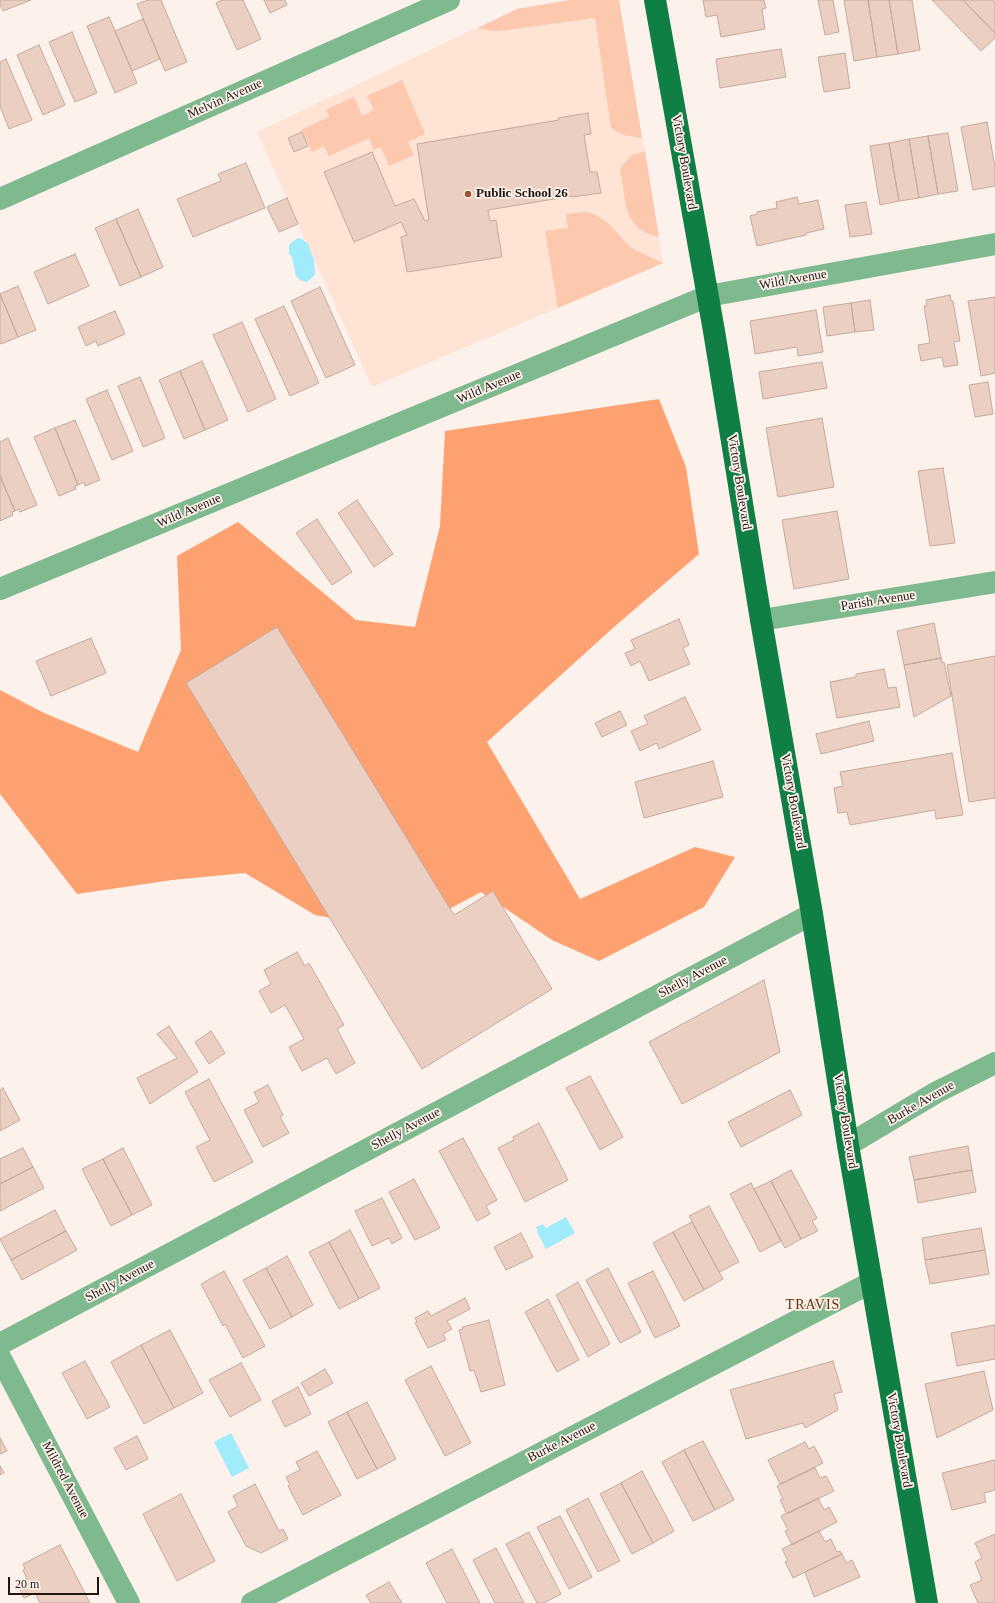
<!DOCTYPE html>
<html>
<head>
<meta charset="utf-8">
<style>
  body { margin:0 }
  #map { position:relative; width:995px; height:1603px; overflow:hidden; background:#fdf1ec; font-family:"Times New Roman",serif }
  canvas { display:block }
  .scale { position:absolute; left:8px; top:1577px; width:91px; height:18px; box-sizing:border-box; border:2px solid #1f1611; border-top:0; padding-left:5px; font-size:12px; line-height:14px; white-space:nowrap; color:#1f1611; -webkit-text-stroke:3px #fdf1ec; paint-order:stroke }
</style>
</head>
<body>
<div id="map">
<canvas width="995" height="1603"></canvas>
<div class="scale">20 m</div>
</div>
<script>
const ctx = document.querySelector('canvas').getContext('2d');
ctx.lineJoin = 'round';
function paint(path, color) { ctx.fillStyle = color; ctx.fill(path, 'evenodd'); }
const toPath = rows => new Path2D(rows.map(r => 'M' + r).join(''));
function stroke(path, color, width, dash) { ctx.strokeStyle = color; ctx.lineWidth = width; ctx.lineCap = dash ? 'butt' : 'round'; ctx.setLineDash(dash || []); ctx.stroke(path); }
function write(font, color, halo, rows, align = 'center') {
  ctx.font = font + ' "Times New Roman",serif'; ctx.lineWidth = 3.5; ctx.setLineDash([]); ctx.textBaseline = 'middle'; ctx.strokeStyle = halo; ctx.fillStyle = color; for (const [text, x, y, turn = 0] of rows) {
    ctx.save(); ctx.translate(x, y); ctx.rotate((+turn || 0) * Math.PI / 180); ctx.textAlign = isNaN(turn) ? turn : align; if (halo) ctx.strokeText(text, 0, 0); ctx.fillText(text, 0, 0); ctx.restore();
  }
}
paint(toPath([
  [570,0,619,0,663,263,372,387,257,132,517,9]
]), '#ffe3d5');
paint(toPath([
  [570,0,619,0,642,138,624,135,611,128,595,18,499,31,492,31,478,28,517,9],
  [402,80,425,134,408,142,414,155,389,166,381,147,374,150,369,138,329,156,324,146,312,152,302,129,329,117,326,110,354,97,362,116,374,110,367,96],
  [645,151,659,237,646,233,638,228,630,218,626,207,620,168,632,155],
  [586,212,596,215,609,224,631,248,663,263,558,308,545,231,568,228,566,214]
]), '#fcc8ae');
paint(toPath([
  [659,399,686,467,699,554,614,627,487,742,580,899,695,847,735,857,704,907,599,961,552,940,481,892,406,932,315,915,245,873,172,880,77,894,0,794,0,690,44,713,138,752,181,650,177,556,238,522,356,620,415,627,440,526,445,431]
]), '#fea170');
paint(toPath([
  [298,238,302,239,308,244,314,260,315,274,313,277,307,282,302,281,296,276,292,257,289,254,289,246,291,243],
  [566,1217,575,1233,546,1249,537,1232,538,1231,536,1227,543,1224,546,1228],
  [231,1433,249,1468,232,1477,214,1442]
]), '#a0ebfc');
const building = toPath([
  [0,0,31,0,3,11,0,5,0,0],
  [148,0,161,0,187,62,165,71,137,4,148,0],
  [222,0,243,0,261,39,237,50,216,3,222,0],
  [264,0,285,0,287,5,270,13,264,0],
  [703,0,764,0,766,8,762,9,765,29,721,37,717,15,706,17,703,0],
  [818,0,833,0,839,32,825,35,818,0],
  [844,0,868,0,877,57,854,61,844,0],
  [868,0,889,0,898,54,877,57,868,0],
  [889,0,912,0,920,50,898,54,889,0],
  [932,0,963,0,995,33,995,38,981,51,932,0],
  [963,0,993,0,995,2,995,33,963,0],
  [109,17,137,83,115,93,87,26,109,17],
  [143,19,160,59,132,71,115,31,143,19],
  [72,32,97,93,75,102,49,42,72,32],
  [39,45,65,105,43,115,17,55,39,45],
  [781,49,786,77,720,88,716,59,781,49],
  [845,53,850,88,824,92,818,57,845,53],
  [6,59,32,120,9,129,0,106,0,62,6,59],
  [588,113,591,134,584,135,590,172,597,172,601,193,572,197,572,196,488,210,490,221,496,220,502,257,407,272,401,237,407,235,401,222,354,242,324,172,372,152,395,206,414,199,425,221,429,220,417,144,559,120,558,118,588,113],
  [987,122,995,167,995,186,973,190,961,127,987,122],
  [302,132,308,146,294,152,288,138,302,132],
  [948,133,958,191,938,194,928,136,948,133],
  [928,136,938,194,919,198,909,139,928,136],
  [909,139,919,198,899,201,889,143,909,139],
  [889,143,899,201,880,205,870,146,889,143],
  [246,163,265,208,193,237,177,199,221,181,218,174,246,163],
  [797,197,799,204,818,200,824,229,806,233,806,235,757,246,750,216,757,214,757,212,777,208,776,202,797,197],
  [287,198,298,224,279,232,267,207,287,198],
  [866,202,872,234,850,237,845,205,866,202],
  [138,209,163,267,141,277,116,219,138,209],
  [116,219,141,277,120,286,95,228,116,219],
  [75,254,89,286,48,304,34,272,75,254],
  [18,286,36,330,18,337,0,294,18,286],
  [320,287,355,365,326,378,291,301,320,287],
  [0,294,18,337,1,344,0,342,0,294],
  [950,295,951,301,953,301,960,341,954,342,958,365,944,367,942,357,921,361,918,345,930,343,924,306,927,306,926,300,950,295],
  [995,297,995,373,981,376,968,301,995,297],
  [870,300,874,330,855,332,851,303,870,300],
  [851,303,855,332,827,336,823,307,851,303],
  [284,306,319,383,290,396,255,319,284,306],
  [816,310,823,352,798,356,797,347,755,354,750,321,816,310],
  [115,311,125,334,98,346,96,341,86,346,78,327,115,311],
  [242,322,276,399,248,412,213,335,242,322],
  [202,361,228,420,205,430,180,371,202,361],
  [822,362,827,388,763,399,759,372,822,362],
  [180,371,205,430,184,439,159,380,180,371],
  [140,377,165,438,143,447,118,386,140,377],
  [988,382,993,414,975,417,969,385,988,382],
  [107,390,133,451,112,460,86,399,107,390],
  [822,418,834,487,778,497,766,428,822,418],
  [75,420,100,480,85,486,84,482,78,485,55,428,75,420],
  [55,428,78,485,75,486,76,489,59,496,34,437,55,428],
  [8,438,37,505,20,512,19,509,15,511,0,476,0,442,8,438],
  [943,468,955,543,930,546,918,471,943,468],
  [0,476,15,511,12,512,13,515,0,521,0,476],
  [357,500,393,554,374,567,338,513,357,500],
  [837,511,849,579,794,589,782,520,837,511],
  [317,519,352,572,332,585,296,533,317,519],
  [679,619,689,645,683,648,690,664,649,681,640,661,631,666,625,653,635,649,631,640,679,619],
  [934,623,941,658,904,665,897,631,934,623],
  [277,627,454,915,493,891,552,989,422,1069,186,683,277,627],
  [91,638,106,673,51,696,36,661,91,638],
  [995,656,995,798,969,802,947,665,995,656],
  [941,658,942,663,944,662,951,696,914,717,904,665,941,658],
  [884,669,888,688,896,687,900,707,837,718,830,682,856,677,856,674,884,669],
  [685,697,701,730,659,749,657,743,640,751,631,731,648,724,644,716,685,697],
  [620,711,627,725,602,737,595,723,620,711],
  [869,721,874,741,821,754,816,734,869,721],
  [952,753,963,815,936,819,935,810,850,825,847,812,838,813,834,788,843,786,840,772,952,753],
  [713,761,723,797,644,818,635,782,713,761],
  [297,952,305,966,309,963,344,1025,337,1029,355,1063,336,1074,327,1058,302,1071,289,1047,304,1039,285,1005,271,1013,259,991,271,984,264,970,297,952],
  [764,980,780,1052,682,1104,649,1042,764,980],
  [169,1026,198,1072,150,1104,137,1078,177,1058,157,1034,169,1026],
  [211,1031,225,1053,209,1064,195,1042,211,1031],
  [590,1076,623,1137,600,1150,566,1088,590,1076],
  [209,1079,253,1162,214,1182,196,1147,210,1140,185,1092,209,1079],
  [268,1085,283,1115,280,1117,289,1133,263,1147,244,1110,259,1102,254,1092,268,1085],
  [3,1088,20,1120,0,1131,0,1090,3,1088],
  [790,1090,802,1115,741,1147,728,1122,790,1090],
  [539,1123,568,1180,525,1202,498,1148,514,1140,513,1137,539,1123],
  [463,1138,497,1200,486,1206,490,1214,477,1221,439,1151,463,1138],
  [968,1146,972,1170,914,1180,909,1157,968,1146],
  [23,1148,33,1167,0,1184,0,1159,23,1148],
  [123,1148,152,1205,132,1215,103,1159,123,1148],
  [103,1159,132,1215,111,1226,82,1169,103,1159],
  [33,1167,44,1188,0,1211,0,1184,33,1167],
  [791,1170,817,1218,812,1221,818,1231,801,1239,771,1181,791,1170],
  [972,1170,976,1192,918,1203,914,1180,972,1170],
  [414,1179,440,1228,415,1240,389,1192,414,1179],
  [771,1181,801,1239,785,1248,754,1189,771,1181],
  [751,1183,781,1241,760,1252,730,1194,751,1183],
  [382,1198,402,1238,392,1244,389,1238,372,1246,355,1211,382,1198],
  [709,1206,739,1262,719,1272,689,1216,709,1206],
  [55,1210,66,1231,11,1260,0,1239,55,1210],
  [692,1222,723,1279,704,1290,673,1232,692,1222],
  [981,1228,985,1250,925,1260,922,1238,981,1228],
  [350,1230,380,1288,359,1299,329,1242,350,1230],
  [66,1231,77,1250,22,1280,11,1260,66,1231],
  [673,1232,704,1290,684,1301,653,1243,673,1232],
  [521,1233,533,1257,506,1270,494,1247,521,1233],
  [329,1242,359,1299,339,1309,309,1252,329,1242],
  [985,1250,989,1274,930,1284,925,1260,985,1250],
  [287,1256,313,1305,292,1317,266,1268,287,1256],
  [266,1268,292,1317,270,1329,243,1280,266,1268],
  [608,1268,641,1332,620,1343,586,1280,608,1268],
  [224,1271,265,1346,243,1358,225,1324,223,1326,201,1284,224,1271],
  [653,1271,680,1326,655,1338,628,1283,653,1271],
  [578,1282,610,1344,588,1357,556,1295,578,1282],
  [465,1298,470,1309,447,1321,452,1329,443,1334,446,1340,428,1348,415,1323,417,1322,415,1318,428,1311,431,1316,465,1298],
  [548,1299,579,1360,557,1372,525,1312,548,1299],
  [489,1320,505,1385,481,1392,474,1370,470,1371,459,1330,463,1329,462,1327,489,1320],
  [995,1325,995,1359,957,1366,951,1333,995,1325],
  [170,1330,203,1393,174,1408,141,1345,170,1330],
  [141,1345,174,1408,144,1424,111,1362,141,1345],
  [85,1361,110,1407,87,1419,62,1373,85,1361],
  [833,1361,842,1392,834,1394,838,1410,805,1428,803,1423,746,1439,730,1390,833,1361],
  [241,1363,261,1400,230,1417,209,1380,241,1363],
  [431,1366,471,1443,445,1456,405,1380,431,1366],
  [325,1369,333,1383,309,1396,301,1383,325,1369],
  [984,1371,993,1410,937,1438,925,1384,984,1371],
  [298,1387,311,1414,285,1427,272,1401,298,1387],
  [367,1402,396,1459,377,1469,347,1412,367,1402],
  [347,1412,377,1469,357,1479,328,1422,347,1412],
  [137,1436,148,1459,126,1470,114,1448,137,1436],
  [0,1438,7,1451,0,1454,0,1438],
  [703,1441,734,1500,715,1510,684,1450,703,1441],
  [805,1442,809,1449,814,1446,823,1463,780,1484,768,1460,805,1442],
  [684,1450,715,1510,693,1521,662,1462,684,1450],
  [317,1451,341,1495,303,1515,288,1486,290,1485,286,1477,300,1470,296,1462,317,1451],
  [995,1460,995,1490,984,1493,986,1502,952,1510,942,1473,995,1460],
  [0,1466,4,1473,0,1475,0,1466],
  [815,1468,820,1478,826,1476,834,1491,787,1514,780,1500,783,1499,777,1486,815,1468],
  [642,1471,674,1531,653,1543,621,1483,642,1471],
  [621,1483,653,1543,632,1554,600,1494,621,1483],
  [255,1484,279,1531,283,1529,288,1539,261,1553,246,1546,228,1512,238,1506,233,1496,255,1484],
  [181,1494,215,1561,177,1581,143,1514,181,1494],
  [588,1498,620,1561,598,1572,566,1510,588,1498],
  [818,1498,824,1510,829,1507,837,1522,792,1545,785,1531,788,1530,781,1516,818,1498],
  [560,1516,592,1577,569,1589,537,1527,560,1516],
  [819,1531,825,1542,831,1539,837,1552,840,1551,842,1554,793,1578,785,1562,788,1561,782,1549,819,1531],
  [529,1532,561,1594,544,1603,537,1603,506,1544,529,1532],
  [995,1534,995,1603,978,1603,970,1585,982,1580,975,1562,982,1558,975,1543,995,1534],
  [60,1545,90,1603,40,1603,35,1593,24,1598,17,1584,27,1579,23,1570,25,1569,23,1564,60,1545],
  [496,1548,524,1603,495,1603,473,1560,496,1548],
  [452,1549,480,1603,447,1603,426,1563,452,1549],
  [842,1554,846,1563,852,1560,860,1577,814,1597,805,1572,842,1554],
  [389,1582,402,1603,371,1603,366,1595,389,1582]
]);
paint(building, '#eacfc2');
stroke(building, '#c4aa9d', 1);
stroke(toPath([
  [0,199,449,0],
  [0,589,708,296,995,244],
  [761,620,995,582],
  [848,1145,937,1092,995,1063],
  [0,1344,812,914],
  [0,1357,129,1603],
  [252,1603,872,1282]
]), '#7eb990', 22);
stroke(toPath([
  [655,0,714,331,761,620,812,914,848,1145,927,1603]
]), '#107f46', 22);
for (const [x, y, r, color] of [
  [468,194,4,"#9b552d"]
]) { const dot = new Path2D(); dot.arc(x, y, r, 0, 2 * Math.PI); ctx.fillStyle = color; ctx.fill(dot); stroke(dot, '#fdf1ec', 1.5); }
write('13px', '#1f1611', '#fdf1ec', [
  ["Melvin Avenue",225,99,-24],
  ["Victory Boulevard",684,162,80],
  ["Wild Avenue",793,280,-10],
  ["Wild Avenue",489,387,-23],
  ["Victory Boulevard",739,482,81],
  ["Wild Avenue",189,511,-23],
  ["Parish Avenue",878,601,-9],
  ["Victory Boulevard",793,801,80],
  ["Shelly Avenue",693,977,-28],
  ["Burke Avenue",921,1103,-30],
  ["Victory Boulevard",845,1121,81],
  ["Shelly Avenue",406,1129,-28],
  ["Shelly Avenue",120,1281,-28],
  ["Victory Boulevard",899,1440,80],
  ["Burke Avenue",562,1442,-27],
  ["Mildred Avenue",65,1480,62]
]);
write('bold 13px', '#1f1611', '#fdf1ec', [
  ["Public School 26",476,194]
], 'left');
ctx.letterSpacing = '1px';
write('14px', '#692c02', '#fdf1ec', [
  ["TRAVIS",813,1305]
]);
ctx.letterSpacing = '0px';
</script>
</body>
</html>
